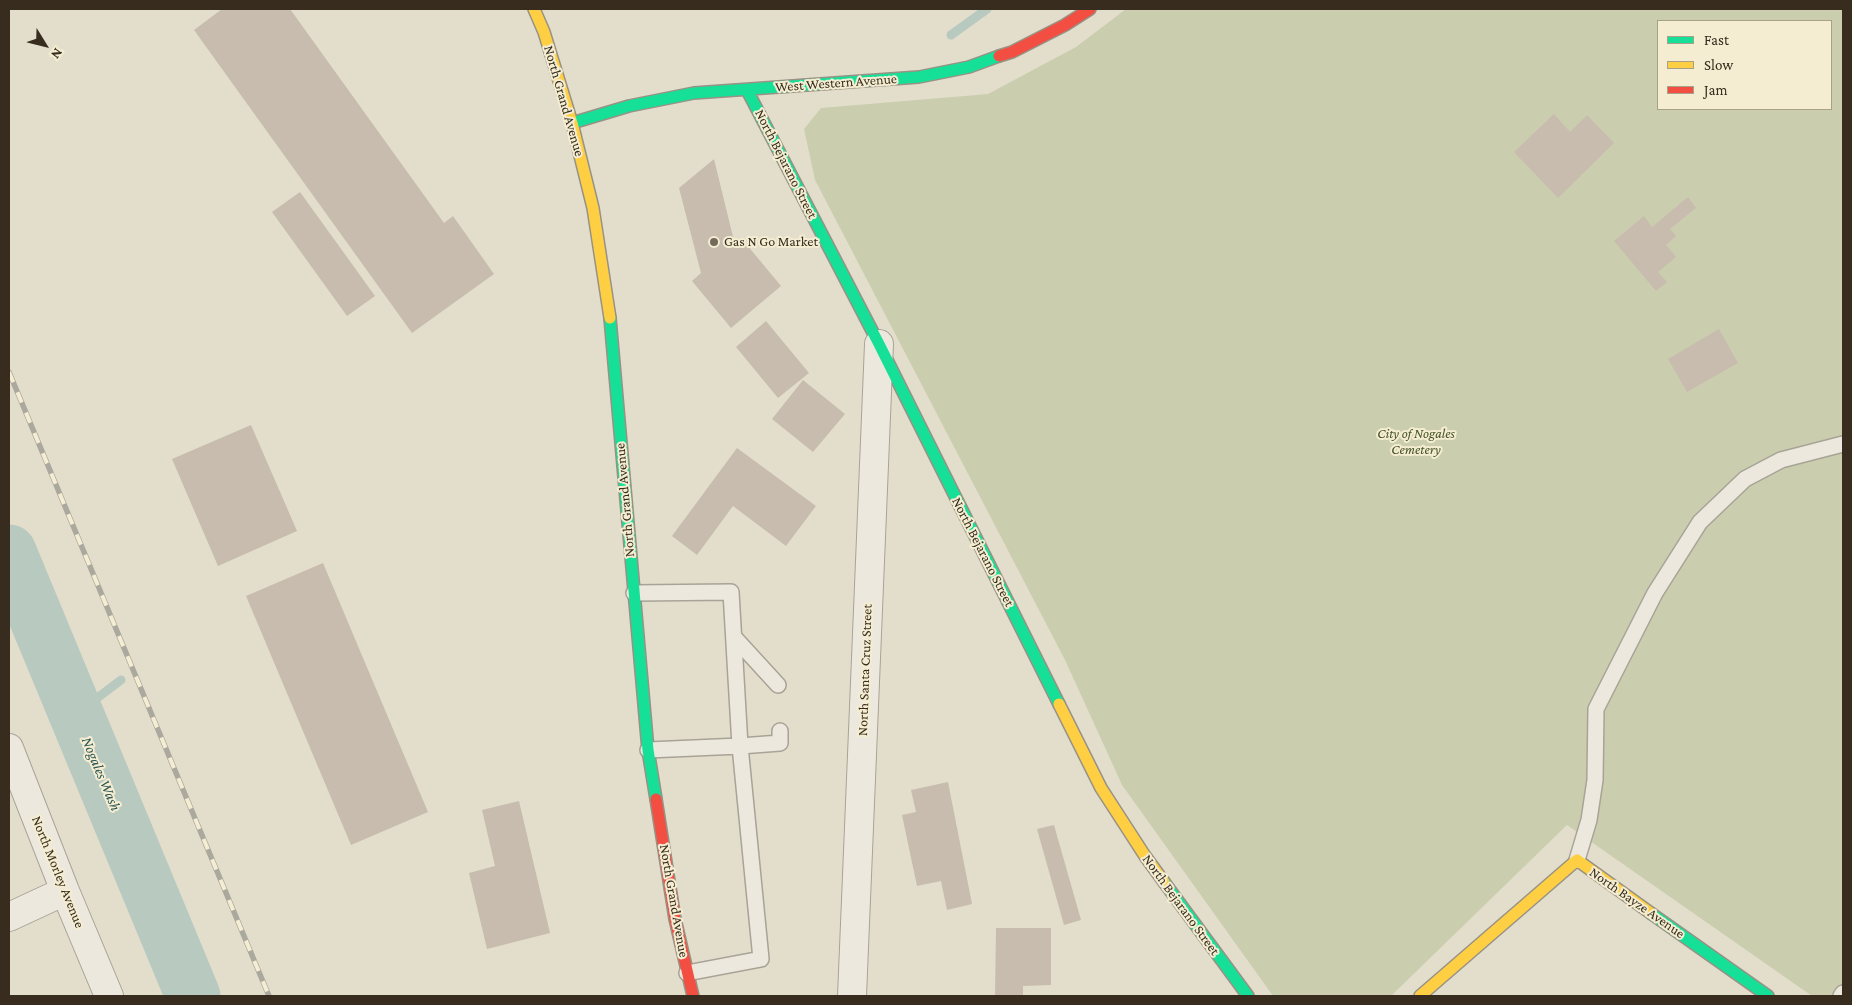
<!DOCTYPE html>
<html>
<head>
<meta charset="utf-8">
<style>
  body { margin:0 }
  #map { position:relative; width:1852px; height:1005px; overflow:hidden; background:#e3decc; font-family:"Crimson Pro",serif }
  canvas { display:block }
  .frame { position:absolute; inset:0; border:10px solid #372c1e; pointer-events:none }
  .legend { position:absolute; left:1657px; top:20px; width:175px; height:90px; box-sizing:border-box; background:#f5edd2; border:1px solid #a9a08a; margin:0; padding:6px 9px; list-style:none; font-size:15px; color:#372c1e }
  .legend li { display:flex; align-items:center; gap:10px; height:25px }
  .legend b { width:25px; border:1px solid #a9a08a }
  .north { position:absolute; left:20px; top:20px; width:50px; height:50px; -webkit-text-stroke:4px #f5edd2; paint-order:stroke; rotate:126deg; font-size:14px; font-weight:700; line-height:20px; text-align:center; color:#372c1e }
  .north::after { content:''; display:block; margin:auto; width:18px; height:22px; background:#372c1e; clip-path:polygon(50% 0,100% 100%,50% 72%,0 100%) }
</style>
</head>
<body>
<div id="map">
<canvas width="1852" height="1005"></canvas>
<div class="frame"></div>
<ul class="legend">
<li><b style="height:6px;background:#16e098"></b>Fast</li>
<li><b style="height:6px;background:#ffcf43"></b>Slow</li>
<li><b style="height:6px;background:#f24e42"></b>Jam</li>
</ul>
<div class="north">N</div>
</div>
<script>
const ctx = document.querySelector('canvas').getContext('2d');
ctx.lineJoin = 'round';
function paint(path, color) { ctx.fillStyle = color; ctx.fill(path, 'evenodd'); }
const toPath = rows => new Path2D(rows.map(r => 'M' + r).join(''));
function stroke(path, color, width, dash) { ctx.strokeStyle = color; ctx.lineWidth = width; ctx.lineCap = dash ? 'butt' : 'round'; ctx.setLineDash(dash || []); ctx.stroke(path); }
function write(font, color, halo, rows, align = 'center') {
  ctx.font = font + ' "Crimson Pro",serif'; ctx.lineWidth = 4; ctx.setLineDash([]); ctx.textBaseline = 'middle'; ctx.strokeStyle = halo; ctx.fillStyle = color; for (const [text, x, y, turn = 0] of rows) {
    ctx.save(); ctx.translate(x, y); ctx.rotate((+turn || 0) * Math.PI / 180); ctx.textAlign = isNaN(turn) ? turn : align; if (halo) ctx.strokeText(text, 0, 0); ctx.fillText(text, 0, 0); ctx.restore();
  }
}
paint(toPath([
  [1126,9,1843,9,1843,996,1812,996,1567,825,1391,996,1273,996,1122,785,1065,660,815,180,804,129,821,108,988,94,1076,47],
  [1658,21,1831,21,1831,109,1658,109]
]), '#cbceae');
stroke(toPath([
  [951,35,987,9],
  [76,714,121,680]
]), '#b8c9bf', 9);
stroke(toPath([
  [9,552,193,996]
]), '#b8c9bf', 55);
paint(toPath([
  [222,9,290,9,444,223,453,216,494,274,412,333,194,30],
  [1554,114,1570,132,1587,115,1614,143,1558,198,1514,152],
  [714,159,735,245,742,239,781,286,731,328,692,281,701,273,679,188],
  [300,192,375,296,347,316,272,212],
  [1688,197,1696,208,1670,229,1676,236,1666,245,1676,257,1658,272,1667,282,1656,291,1614,241,1644,216,1652,227],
  [766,321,809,373,778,398,736,347],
  [1719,329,1738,363,1687,392,1668,359],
  [803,380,845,414,813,452,772,419],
  [251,425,297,531,218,566,172,459],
  [737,448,816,506,786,546,733,506,697,555,672,536],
  [323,563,428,812,351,845,246,596],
  [948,782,972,904,947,910,941,881,917,886,902,815,916,812,911,790],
  [519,801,550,933,487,949,469,873,495,866,482,810],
  [1054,825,1081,920,1064,925,1037,829],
  [996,928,1051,928,1051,985,1023,986,1023,996,995,996]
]), '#c7bcad');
const lane = toPath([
  [634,593,731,592,740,746,648,750],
  [734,637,778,685],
  [1577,860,1589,820,1595,780,1596,709,1655,593,1700,522,1745,479,1781,460,1843,444],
  [687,973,761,959,740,746,780,743,780,731],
  [1841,996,1843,993]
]);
const street = toPath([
  [9,748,65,891,109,996],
  [9,917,65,891],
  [852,996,879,344]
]);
const fast = toPath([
  [747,90,879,344,1059,704],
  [572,123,629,106,694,93,919,77,969,67,999,56],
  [610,318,648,750,656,799],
  [1164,882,1248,996],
  [1652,914,1768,996]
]);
const slow = toPath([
  [534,9,544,32,572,123,593,208,610,318],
  [1059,704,1101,788,1145,856,1164,882],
  [1420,996,1577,860,1652,914]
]);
const jam = toPath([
  [999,56,1012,52,1065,25,1090,9],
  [656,799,675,919,693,996]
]);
stroke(lane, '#a8a396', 18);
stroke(street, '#a8a396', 30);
stroke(fast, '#989285', 14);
stroke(slow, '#989285', 14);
stroke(jam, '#989285', 14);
stroke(lane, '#ece8dd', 15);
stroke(street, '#ece8dd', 28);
stroke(fast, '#16e098', 11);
stroke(slow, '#ffcf43', 11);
stroke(jam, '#f24e42', 11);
const rail = toPath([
  [9,372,269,996]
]);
stroke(rail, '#aba89e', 5.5);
stroke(rail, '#f5edd2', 4, [11]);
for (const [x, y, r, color] of [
  [714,242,5,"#736a5b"]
]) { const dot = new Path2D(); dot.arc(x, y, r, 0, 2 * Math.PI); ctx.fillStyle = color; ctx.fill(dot); stroke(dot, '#f5edd2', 2); }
write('14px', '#372c1e', '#f5edd2', [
  ["West Western Avenue",836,83,-4],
  ["North Grand Avenue",564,101,74],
  ["North Bejarano Street",786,164,63],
  ["North Grand Avenue",625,500,-95],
  ["North Bejarano Street",983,552,63],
  ["North Santa Cruz Street",865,670,-88],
  ["North Morley Avenue",58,872,68],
  ["North Grand Avenue",674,901,80],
  ["North Bayze Avenue",1637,903,35],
  ["North Bejarano Street",1181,905,54]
]);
write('14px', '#372c1e', '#f5edd2', [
  ["Gas N Go Market",724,242]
], 'left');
write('italic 14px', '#445325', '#f5edd2', [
  ["City of Nogales",1416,434],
  ["Cemetery",1416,450]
]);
write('italic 15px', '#2d5656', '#f5edd2', [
  ["Nogales Wash",101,774,67]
]);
</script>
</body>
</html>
